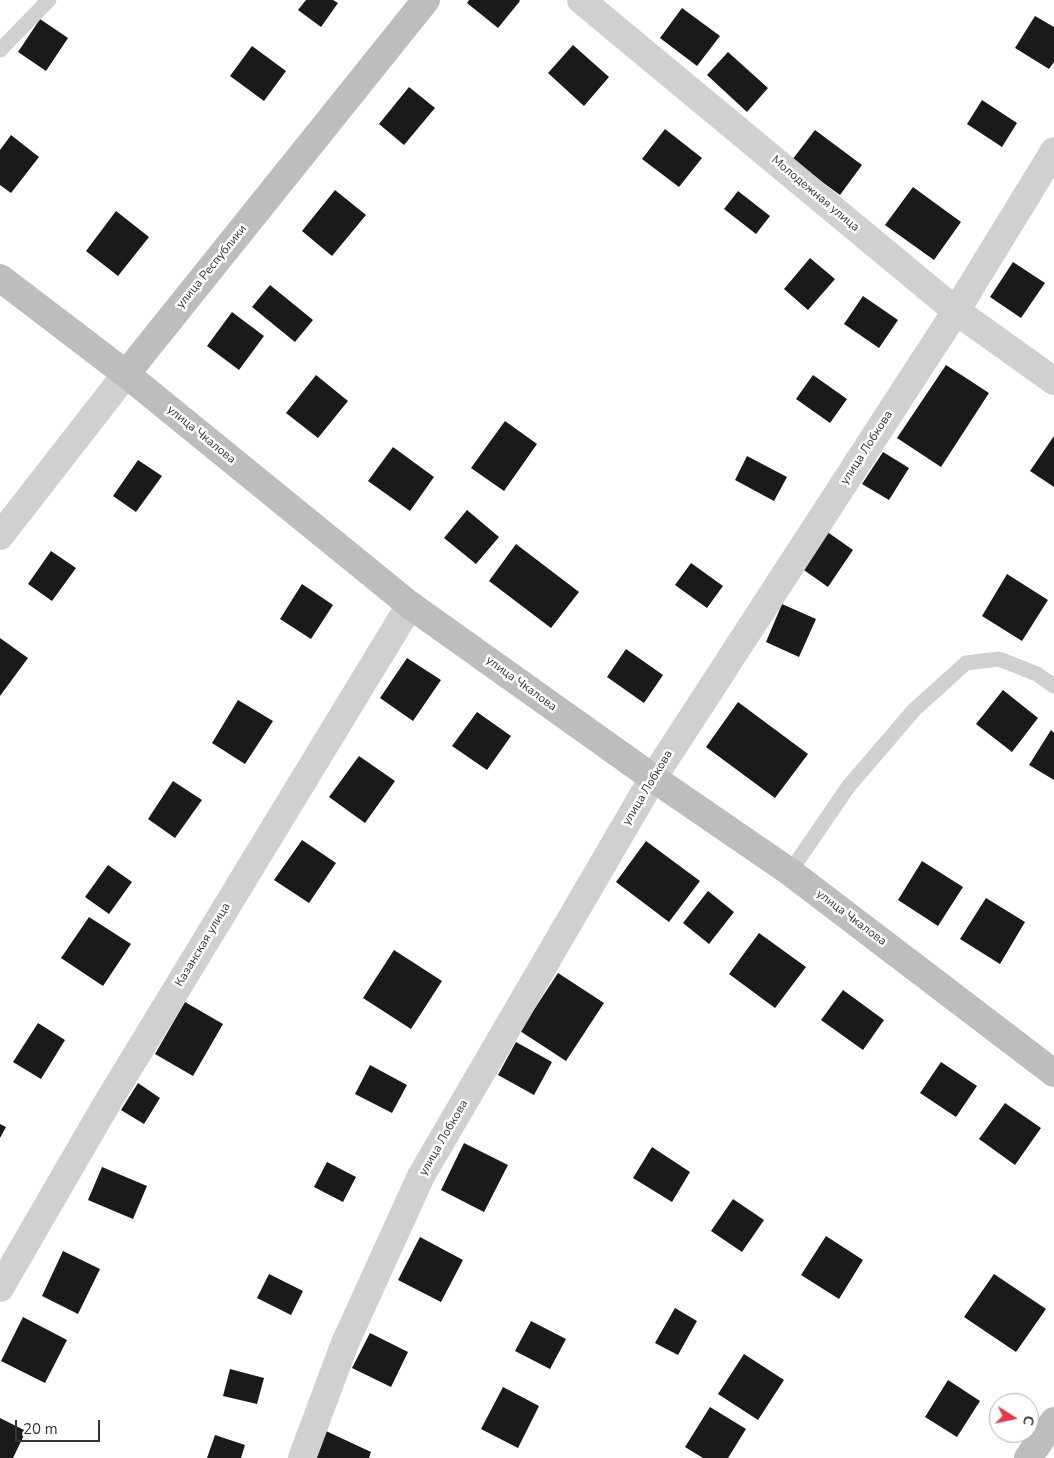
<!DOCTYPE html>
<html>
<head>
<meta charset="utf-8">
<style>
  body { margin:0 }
  #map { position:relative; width:1054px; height:1458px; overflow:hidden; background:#fff; font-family:"Nunito Sans",sans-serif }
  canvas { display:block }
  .north { position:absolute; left:989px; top:1393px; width:50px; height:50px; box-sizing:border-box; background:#fff; border:1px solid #adadad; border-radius:50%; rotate:100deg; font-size:14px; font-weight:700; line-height:20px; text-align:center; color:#333 }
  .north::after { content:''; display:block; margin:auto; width:18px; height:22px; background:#e63946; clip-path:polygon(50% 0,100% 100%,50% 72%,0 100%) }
  .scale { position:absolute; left:15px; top:1420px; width:85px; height:22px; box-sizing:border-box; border:2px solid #333; border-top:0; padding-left:6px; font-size:15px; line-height:18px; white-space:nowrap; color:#333; -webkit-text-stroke:4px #fff; paint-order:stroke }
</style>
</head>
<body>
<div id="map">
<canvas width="1054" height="1458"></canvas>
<div class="north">С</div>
<div class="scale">20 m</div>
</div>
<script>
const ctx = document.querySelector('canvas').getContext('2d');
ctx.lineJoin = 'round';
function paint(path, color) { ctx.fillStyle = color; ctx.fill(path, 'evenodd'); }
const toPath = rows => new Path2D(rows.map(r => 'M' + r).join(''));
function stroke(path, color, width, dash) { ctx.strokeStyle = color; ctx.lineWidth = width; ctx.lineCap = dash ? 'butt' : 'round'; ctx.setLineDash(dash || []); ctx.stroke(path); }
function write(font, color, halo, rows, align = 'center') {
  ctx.font = font + ' "Nunito Sans",sans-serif'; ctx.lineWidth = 5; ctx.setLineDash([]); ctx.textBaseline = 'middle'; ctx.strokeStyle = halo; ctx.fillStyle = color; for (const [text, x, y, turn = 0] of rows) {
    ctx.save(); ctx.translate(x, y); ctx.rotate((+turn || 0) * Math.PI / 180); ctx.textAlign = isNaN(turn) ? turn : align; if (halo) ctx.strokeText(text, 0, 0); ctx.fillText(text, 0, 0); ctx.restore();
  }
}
paint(toPath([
  [306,0,333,0,338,3,321,27,298,10],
  [469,0,519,0,520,1,498,28,467,3],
  [682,8,720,36,697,66,660,38],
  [1035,16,1054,27,1054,62,1049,69,1015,48],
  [40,19,68,38,46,71,18,52],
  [573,45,609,77,584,106,548,73],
  [252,46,286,71,264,101,230,76],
  [728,52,768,88,747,112,707,75],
  [409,87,435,108,404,145,379,124],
  [982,100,1017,123,1002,147,967,124],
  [665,129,702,158,679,187,642,159],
  [815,130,862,165,840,195,792,160],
  [11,135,39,157,11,193,0,185,0,150],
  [913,187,961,222,934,260,885,225],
  [335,190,366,215,332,256,302,231],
  [738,191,770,216,756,234,724,209],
  [116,211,149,237,118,276,86,251],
  [810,258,835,279,808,310,784,289],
  [1013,262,1045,283,1021,318,990,297],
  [270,285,313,320,295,342,252,307],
  [863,296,898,320,879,348,844,324],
  [232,312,264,336,239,370,207,346],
  [946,365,989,393,941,467,897,438],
  [316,375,348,401,318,438,286,413],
  [813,375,847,399,830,423,796,399],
  [505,421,537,444,504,491,471,468],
  [1054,436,1054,487,1030,471],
  [393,447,434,477,410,511,368,481],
  [883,452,909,468,889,500,862,484],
  [747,456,787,477,774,501,735,480],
  [138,460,162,476,136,512,113,496],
  [467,510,499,537,476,564,444,538],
  [826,531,853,550,828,587,801,568],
  [516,544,579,592,551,628,489,581],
  [51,551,76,568,52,601,28,584],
  [691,563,723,586,707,608,675,585],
  [1007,574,1048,600,1022,641,982,616],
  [302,584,333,605,311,639,280,619],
  [782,604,816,619,799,657,766,642],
  [0,638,28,658,0,696],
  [626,649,663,675,644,703,607,677],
  [407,658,441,680,413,721,380,698],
  [1003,690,1038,718,1012,752,976,724],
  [238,700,273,721,245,764,212,743],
  [738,702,808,754,775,798,706,747],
  [477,712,511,736,487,770,452,746],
  [1051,730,1054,733,1054,780,1029,765],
  [359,756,395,781,365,823,329,797],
  [173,781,202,800,175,838,148,819],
  [302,840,336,863,309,903,274,880],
  [646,841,700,881,669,922,616,882],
  [922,861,963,887,938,926,898,900],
  [108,865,132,882,109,914,85,897],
  [708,891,734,912,709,944,683,923],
  [986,898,1025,922,1000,964,960,939],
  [89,917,131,944,103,986,61,958],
  [759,933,806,967,775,1008,729,974],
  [394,950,442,981,411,1029,363,998],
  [558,973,604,1003,566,1061,520,1031],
  [843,990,884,1020,863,1050,821,1020],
  [185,1002,223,1024,193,1076,155,1054],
  [38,1023,65,1040,41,1079,13,1062],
  [516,1042,552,1062,534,1095,498,1075],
  [941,1062,977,1086,956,1117,920,1093],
  [370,1065,407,1085,392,1113,355,1094],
  [138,1083,160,1098,144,1124,121,1110],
  [1005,1103,1041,1128,1015,1165,979,1139],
  [0,1124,6,1127,0,1138],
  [464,1143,508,1165,484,1212,441,1190],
  [652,1147,690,1172,672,1202,633,1178],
  [327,1162,356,1177,343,1202,314,1187],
  [102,1167,147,1186,133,1219,88,1200],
  [733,1199,764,1220,742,1252,711,1231],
  [826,1236,863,1260,839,1299,801,1275],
  [420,1237,463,1260,441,1302,398,1280],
  [63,1251,100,1269,78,1314,42,1296],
  [269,1274,303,1291,291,1315,257,1298],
  [994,1274,1046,1309,1016,1352,964,1317],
  [675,1308,697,1321,678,1355,655,1343],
  [23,1317,67,1340,45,1383,1,1361],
  [531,1321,566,1339,550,1369,515,1351],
  [370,1333,408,1352,391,1387,352,1368],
  [744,1354,784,1380,758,1420,718,1394],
  [230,1369,264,1378,257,1404,223,1396],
  [948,1380,980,1401,957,1437,925,1417],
  [503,1387,539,1406,518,1448,481,1429],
  [710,1407,746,1429,728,1458,703,1458,685,1447],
  [0,1418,26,1431,13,1458,0,1458],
  [326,1431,371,1452,369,1458,314,1458],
  [215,1435,245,1445,241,1458,207,1458]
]), '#1a1a1a');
stroke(toPath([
  [0,50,49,0],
  [790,872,848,787,914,710,966,663,999,659,1037,674,1054,686]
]), '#d0d0d0', 15);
stroke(toPath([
  [581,0,956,311,1054,381],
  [0,536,126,374],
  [0,1288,106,1105,410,605],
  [302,1458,345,1343,421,1176,653,778,956,311,1054,151]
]), '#d0d0d0', 28);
stroke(toPath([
  [0,278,126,374,410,605,653,778,790,872,1054,1073],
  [126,374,426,0],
  [1028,1458,1054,1421]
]), '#bdbdbd', 28);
write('12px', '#333', '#fff', [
  ["Молодежная улица",815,194,40],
  ["улица Республики",212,267,-51],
  ["улица Чкалова",201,435,39],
  ["улица Лобкова",867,448,-57],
  ["улица Чкалова",521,684,36],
  ["улица Лобкова",648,788,-59],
  ["улица Чкалова",851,918,37],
  ["Казанская улица",203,945,-59],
  ["улица Лобкова",444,1138,-60]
]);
</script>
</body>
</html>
